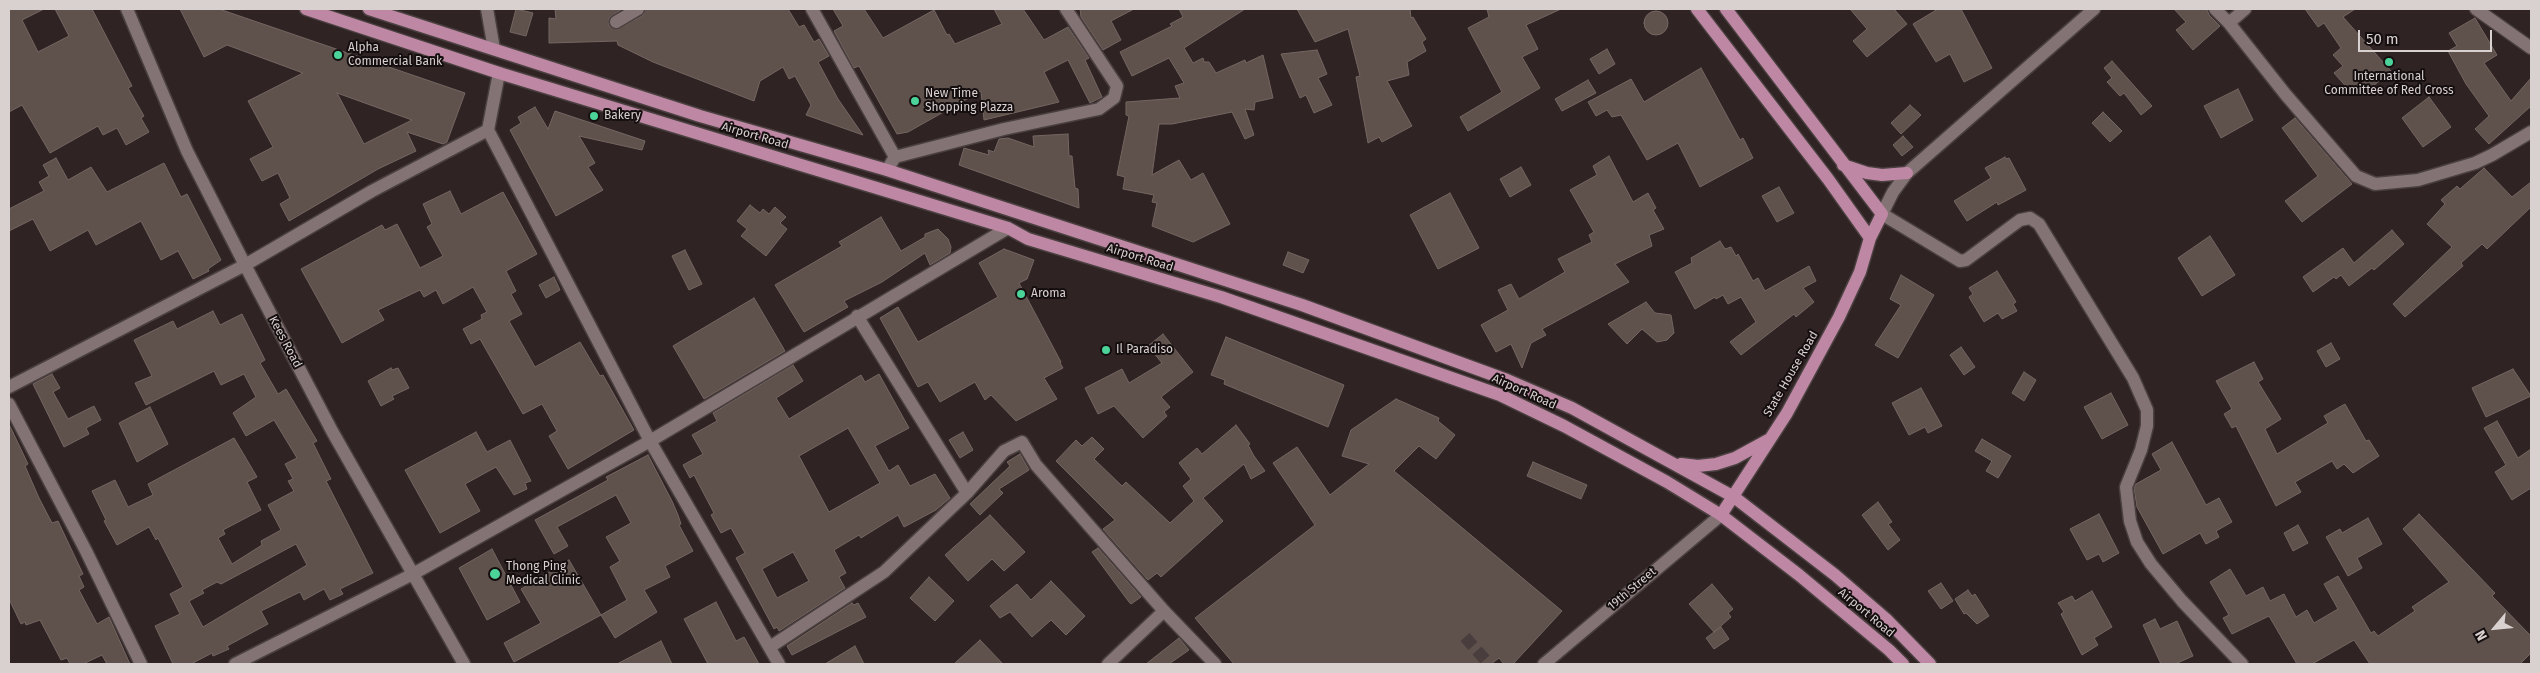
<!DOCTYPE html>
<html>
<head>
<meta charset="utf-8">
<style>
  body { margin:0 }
  #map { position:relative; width:2540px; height:673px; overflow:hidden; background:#302324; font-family:"Fira Sans",sans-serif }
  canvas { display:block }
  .frame { position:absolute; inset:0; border:10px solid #d9d0d0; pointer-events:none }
  .north { position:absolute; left:2470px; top:603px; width:50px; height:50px; -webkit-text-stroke:4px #140e0f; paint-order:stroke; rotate:242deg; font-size:14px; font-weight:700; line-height:20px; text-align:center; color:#d9d0d0 }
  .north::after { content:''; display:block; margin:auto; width:18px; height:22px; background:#d9d0d0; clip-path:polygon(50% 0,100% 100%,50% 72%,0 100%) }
  .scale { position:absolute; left:2358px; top:30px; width:134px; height:22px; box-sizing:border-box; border:2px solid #d9d0d0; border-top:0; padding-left:6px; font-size:15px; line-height:18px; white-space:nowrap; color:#d9d0d0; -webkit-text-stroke:4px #140e0f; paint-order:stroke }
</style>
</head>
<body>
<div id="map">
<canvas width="2540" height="673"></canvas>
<div class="frame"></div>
<div class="north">N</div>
<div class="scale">50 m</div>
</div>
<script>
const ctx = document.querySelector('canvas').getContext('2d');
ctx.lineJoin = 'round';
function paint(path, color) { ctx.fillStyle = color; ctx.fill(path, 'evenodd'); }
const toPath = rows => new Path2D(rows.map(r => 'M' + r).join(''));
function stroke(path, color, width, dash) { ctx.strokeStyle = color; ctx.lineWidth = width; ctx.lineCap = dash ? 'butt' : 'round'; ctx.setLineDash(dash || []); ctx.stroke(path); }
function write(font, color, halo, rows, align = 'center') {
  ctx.font = font + ' "Fira Sans",sans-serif'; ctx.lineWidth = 4; ctx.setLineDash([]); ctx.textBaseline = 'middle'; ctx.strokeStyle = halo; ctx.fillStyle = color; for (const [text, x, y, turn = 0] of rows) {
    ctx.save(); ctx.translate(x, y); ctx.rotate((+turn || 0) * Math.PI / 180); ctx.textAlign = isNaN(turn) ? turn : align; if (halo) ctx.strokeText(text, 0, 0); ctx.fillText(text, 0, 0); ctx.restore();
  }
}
const building = toPath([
  [9,9,44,9,22,20,38,52,69,36,55,9,92,9,132,86,128,88,144,116,141,118,149,132,126,145,117,128,103,135,98,126,50,153,22,105,9,112,9,9],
  [180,9,219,9,465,93,447,142,443,144,407,132,416,151,378,169,289,221,280,204,290,198,278,173,262,181,250,159,273,147,248,101,303,73,227,45,204,57,180,9],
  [337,93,412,120,364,144,337,93],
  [516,9,533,13,526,36,510,32,516,9],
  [555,9,622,9,609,18,609,26,616,30,642,16,646,9,788,9,799,27,804,25,814,42,819,39,829,56,818,62,838,99,863,135,806,115,811,105,795,76,789,79,783,67,760,81,754,101,653,62,618,45,617,41,549,43,549,18,556,19,555,9],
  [833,9,864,9,883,38,934,10,947,35,949,34,955,44,1002,24,994,9,1023,9,1044,40,1068,27,1089,58,1085,60,1102,97,1090,103,1068,60,1044,72,1059,102,984,120,981,91,908,132,897,134,859,66,854,68,834,31,843,26,833,9],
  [1080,9,1134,9,1111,21,1121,40,1103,50,1081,17,1080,9],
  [1179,9,1245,9,1184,48,1193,63,1203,58,1204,62,1209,62,1216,73,1245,60,1246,63,1263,55,1273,98,1255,102,1254,110,1245,109,1254,135,1245,139,1232,112,1172,124,1159,124,1152,175,1179,160,1191,180,1203,173,1230,224,1193,242,1152,226,1157,203,1152,202,1154,195,1123,189,1125,177,1117,175,1129,116,1126,115,1126,102,1180,98,1175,86,1184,83,1169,58,1132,76,1120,52,1172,26,1170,24,1183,17,1179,9],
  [1297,9,1410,9,1411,18,1413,17,1426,39,1422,42,1426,51,1407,62,1409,75,1387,81,1412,126,1382,142,1379,137,1368,143,1356,77,1360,76,1348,29,1315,42,1297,9],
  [1487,9,1561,9,1526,25,1538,49,1522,57,1540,88,1468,131,1460,117,1502,92,1468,28,1489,17,1487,9],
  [1850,9,1894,9,1907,24,1867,57,1853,41,1867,29,1850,9],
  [1938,9,1961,9,1992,68,1964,82,1950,54,1936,62,1913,24,1938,9],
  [2174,9,2207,9,2209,15,2220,26,2193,50,2176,30,2186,22,2174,9],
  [2305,9,2355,9,2343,17,2391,71,2366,92,2359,84,2350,91,2334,73,2343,66,2333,55,2341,48,2324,23,2318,27,2305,9],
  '1644 23a12 12 0 1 1 24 0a12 12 0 1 1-24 0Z',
  [2475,18,2497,55,2484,63,2511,101,2531,78,2531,106,2489,144,2475,129,2489,116,2466,84,2448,51,2457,46,2449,33,2475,18],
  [1607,49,1615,64,1599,74,1590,59,1607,49],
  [1317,50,1327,74,1318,78,1332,105,1314,113,1306,95,1300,98,1281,54,1317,50],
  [2112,61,2152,106,2141,115,2124,93,2120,96,2107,82,2112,78,2104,68,2112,61],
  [1701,68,1740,140,1743,138,1753,158,1700,187,1678,143,1647,160,1621,115,1612,117,1607,110,1596,116,1588,102,1631,79,1644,102,1701,68],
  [1588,80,1596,93,1562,111,1555,99,1588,80],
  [2238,89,2253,120,2221,138,2204,106,2238,89],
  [2429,97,2451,127,2423,147,2402,118,2429,97],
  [1910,105,1921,115,1901,134,1891,123,1910,105],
  [535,107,548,129,555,111,645,141,642,150,579,136,595,163,588,167,603,190,556,216,510,130,521,123,518,117,535,107],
  [2103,112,2122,131,2110,142,2092,123,2103,112],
  [2295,118,2352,184,2302,222,2285,201,2318,176,2282,128,2295,118],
  [1068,134,1069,156,1072,156,1075,188,1078,189,1079,208,959,165,964,148,989,155,988,150,994,152,999,139,1008,138,1034,147,1033,136,1068,134],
  [1903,136,1913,147,1902,156,1893,145,1903,136],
  [1609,156,1633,202,1648,193,1656,208,1653,210,1664,229,1649,235,1652,246,1615,264,1629,282,1542,329,1546,335,1531,343,1522,368,1511,344,1496,352,1481,325,1508,310,1498,290,1511,284,1519,299,1565,272,1558,259,1592,242,1589,235,1594,232,1570,190,1597,175,1593,166,1609,156],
  [2005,157,2006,159,2009,158,2026,190,1998,205,1997,202,1967,221,1954,201,1991,178,1985,168,2005,157],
  [56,158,68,180,91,167,107,192,164,163,181,197,187,194,221,260,208,269,209,271,193,279,178,251,161,260,141,221,96,245,88,230,50,251,33,219,9,231,9,209,44,191,39,182,49,176,43,165,56,158],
  [1521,167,1531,185,1510,197,1500,179,1521,167],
  [2484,168,2512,197,2531,182,2531,207,2487,249,2482,244,2461,263,2463,266,2405,317,2393,304,2452,247,2427,224,2445,204,2441,200,2457,186,2460,189,2484,168],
  [1779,187,1794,213,1777,222,1762,196,1779,187],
  [450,191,461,214,503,192,537,254,506,271,516,291,511,294,522,314,509,321,535,367,580,342,600,376,603,375,634,430,568,469,549,436,557,431,542,404,523,414,480,339,471,344,463,329,482,319,481,315,487,312,473,287,443,304,436,290,424,297,420,290,378,310,384,320,342,343,301,269,382,225,385,230,397,224,420,268,443,256,427,227,432,224,423,204,450,191],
  [1450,193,1479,248,1438,269,1410,215,1450,193],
  [750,205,760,213,763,209,769,214,775,207,786,217,780,223,787,229,766,256,741,236,747,229,737,221,750,205],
  [881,217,901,251,925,237,925,234,938,229,948,239,951,247,950,253,930,265,925,253,882,282,844,301,848,307,804,332,775,285,842,246,839,242,881,217],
  [2392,230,2404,244,2374,270,2372,268,2349,286,2341,275,2336,279,2334,277,2313,292,2303,277,2343,248,2354,263,2392,230],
  [2210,236,2235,275,2202,296,2178,258,2210,236],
  [1720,241,1725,249,1731,247,1736,256,1738,254,1753,281,1758,278,1765,291,1809,266,1816,281,1803,288,1814,302,1796,317,1794,314,1741,355,1730,342,1756,322,1741,297,1728,304,1723,295,1716,299,1715,297,1695,309,1675,272,1692,263,1691,258,1720,241],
  [1004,249,1034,260,1027,279,1019,283,1061,362,1060,363,1063,368,1044,378,1057,399,1016,421,991,395,985,400,975,382,940,402,928,382,918,387,880,318,898,307,918,342,998,297,979,263,1004,249],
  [685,250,702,284,689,290,672,256,685,250],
  [1288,252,1309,260,1303,273,1283,265,1288,252],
  [1997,271,2016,302,2013,304,2017,311,2002,319,1998,313,1984,322,1969,297,1973,294,1969,288,1997,271],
  [1901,275,1934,295,1898,358,1875,345,1901,305,1890,299,1901,275],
  [554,277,560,290,546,298,539,285,554,277],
  [754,298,785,351,704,399,673,346,754,298],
  [1646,302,1655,313,1671,315,1674,333,1667,340,1657,342,1642,329,1627,344,1608,324,1646,302],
  [213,311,220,325,242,314,265,360,260,363,278,394,286,389,317,441,313,443,331,479,326,481,373,573,340,589,343,594,330,600,324,589,304,600,300,592,261,611,268,624,227,646,229,649,213,656,212,653,191,664,173,664,155,626,180,614,170,594,183,587,158,538,156,540,149,527,117,545,104,521,106,520,92,491,115,480,128,507,153,495,148,484,234,438,257,477,247,482,261,510,223,530,225,534,218,538,232,564,262,545,261,541,281,530,268,505,294,491,288,481,293,479,285,464,297,458,274,420,246,436,233,413,256,397,244,374,221,385,214,371,146,405,135,383,152,376,134,340,173,321,177,329,213,311],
  [296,544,307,565,203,627,189,601,204,593,202,590,217,582,221,584,296,544],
  [1163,334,1193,372,1161,397,1170,407,1164,412,1167,416,1143,438,1114,406,1098,414,1085,388,1122,369,1129,383,1162,363,1148,346,1163,334],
  [1226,337,1344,385,1328,427,1224,384,1225,380,1211,375,1226,337],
  [2331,343,2340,359,2326,367,2317,351,2331,343],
  [1961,347,1975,367,1964,375,1950,355,1961,347],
  [2254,362,2263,379,2258,382,2281,419,2265,429,2277,454,2328,423,2324,416,2345,404,2366,441,2369,440,2379,456,2353,473,2344,464,2337,469,2332,461,2295,482,2301,492,2276,506,2236,426,2232,428,2224,414,2232,409,2216,381,2254,362],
  [793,365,803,381,776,398,789,419,861,375,865,382,879,374,909,428,875,446,889,471,898,465,910,486,935,474,950,498,936,510,904,527,898,515,861,538,859,535,834,550,846,573,839,577,845,588,779,631,777,627,774,629,736,558,745,553,731,528,721,533,711,515,714,513,694,475,690,478,683,465,703,454,692,435,717,421,713,413,793,365],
  [848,428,880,483,829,512,799,456,848,428],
  [793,552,809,581,777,598,762,569,793,552],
  [391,368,392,370,398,368,409,388,392,396,394,399,381,406,368,381,391,368],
  [2513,369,2531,396,2486,417,2472,388,2513,369],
  [2024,372,2036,380,2024,401,2012,393,2024,372],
  [52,374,60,388,53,392,68,419,94,406,101,420,86,428,89,434,64,447,33,384,52,374],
  [1921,388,1942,426,1928,433,1925,427,1909,435,1892,403,1921,388],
  [2111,393,2128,425,2102,439,2084,407,2111,393],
  [1396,399,1439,418,1438,421,1455,435,1436,459,1419,446,1394,471,1562,611,1513,664,1504,664,1499,658,1491,664,1234,664,1195,618,1315,525,1273,463,1297,447,1330,495,1369,464,1342,456,1351,430,1396,399],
  [150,407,168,444,137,462,119,423,150,407],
  [2497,421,2518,458,2531,449,2531,488,2512,500,2495,472,2506,465,2484,428,2497,421],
  [9,424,28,464,25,466,39,498,52,523,58,521,83,574,79,576,84,587,79,590,97,624,109,617,130,664,107,664,102,655,83,664,70,664,67,658,61,660,40,620,26,625,25,622,21,624,9,599,9,424],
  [1236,425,1250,444,1248,445,1254,456,1265,471,1251,479,1244,464,1203,498,1223,521,1161,577,1157,573,1148,580,1103,529,1115,520,1056,461,1076,440,1082,446,1092,437,1104,449,1094,459,1122,486,1126,482,1170,523,1194,501,1183,486,1191,479,1179,463,1197,448,1202,454,1236,425],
  [476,432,487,452,510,440,531,481,525,483,527,489,514,495,496,467,465,484,480,511,440,533,405,470,476,432],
  [963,432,973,450,960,458,949,440,963,432],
  [1982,439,2011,456,1998,478,1986,471,1992,461,1975,451,1982,439],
  [2172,442,2206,505,2219,498,2232,522,2216,531,2219,537,2206,544,2200,533,2163,554,2137,507,2134,488,2136,484,2161,470,2152,454,2172,442],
  [1020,454,1029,470,999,489,1003,493,980,515,970,504,1010,466,1007,462,1020,454],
  [648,455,672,501,678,515,681,524,679,525,693,551,665,566,670,577,644,590,657,612,615,638,601,615,627,600,610,567,620,561,606,537,631,523,616,495,557,527,568,546,554,554,535,520,608,480,606,477,648,455],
  [1533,462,1587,485,1581,499,1527,476,1533,462],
  [1878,502,1892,522,1888,524,1900,540,1888,550,1862,515,1878,502],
  [2099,514,2119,553,2103,562,2099,554,2087,560,2070,529,2099,514],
  [2419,514,2495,593,2492,596,2531,636,2531,653,2520,664,2370,664,2354,640,2312,664,2297,664,2269,616,2232,634,2223,618,2229,615,2210,582,2230,569,2246,596,2263,587,2270,601,2284,594,2296,617,2307,610,2314,623,2338,609,2324,584,2338,576,2371,633,2374,631,2378,636,2415,611,2412,607,2449,582,2403,529,2419,514],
  [990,515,1025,552,1004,571,992,559,968,581,945,555,990,515],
  [2368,518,2382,544,2357,558,2362,568,2348,576,2326,537,2340,529,2342,533,2368,518],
  [2298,525,2308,543,2293,551,2284,533,2298,525],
  [1098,548,1141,597,1131,604,1129,602,1092,552,1098,548],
  [492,549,520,602,487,620,459,568,492,549],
  [569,560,601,615,514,662,504,643,541,623,521,589,569,560],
  [929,577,954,601,935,621,910,598,929,577],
  [1051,581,1085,616,1066,635,1051,620,1032,637,1010,612,1000,618,990,606,1017,584,1031,600,1051,581],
  [1941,583,1953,601,1941,609,1928,591,1941,583],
  [1712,584,1733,609,1728,613,1731,617,1714,632,1689,604,1712,584],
  [1968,590,1972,596,1975,594,1989,616,1977,624,1966,613,1964,614,1955,599,1968,590],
  [2092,591,2112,627,2094,638,2098,645,2082,655,2061,614,2064,612,2058,603,2072,596,2075,601,2092,591],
  [716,602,736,641,744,637,759,664,708,664,684,619,716,602],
  [852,603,854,605,858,603,866,617,792,655,787,646,852,603],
  [2155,619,2160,629,2177,621,2193,656,2175,664,2161,664,2143,625,2155,619],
  [1721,627,1729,639,1714,649,1706,638,1721,627],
  [1179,638,1189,650,1169,664,1146,664,1179,638],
  [980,640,1003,664,954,664,980,640],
  [661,641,672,664,617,664,661,641],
  [855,646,864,664,825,664,855,646]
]);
paint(building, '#5f524c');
stroke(building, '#746661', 1);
stroke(toPath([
  [1465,637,1489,664]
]), '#493d3e', 12, [12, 6]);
const minor = toPath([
  [127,9,187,151,245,265,332,431,464,664],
  [487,9,494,49],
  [812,9,895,157],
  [2094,9,1907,173,1893,192,1882,214,1960,261,1966,260,2020,220,2030,218,2039,224,2133,378,2147,410,2147,426,2141,450,2126,487,2130,521,2137,542,2151,564,2182,601,2242,664],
  [2215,9,2229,23,2286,95,2356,176,2375,184,2418,180,2475,163,2492,155,2531,132],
  [2476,9,2531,48],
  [616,22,638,9],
  [2229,23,2245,9],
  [499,73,488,130,650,441,779,664],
  [887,170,895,157,1004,129,1099,109,1114,98,1117,86,1066,9],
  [857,316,967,493],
  [9,387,245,265,372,191,488,130],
  [9,404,86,551,141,664],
  [770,647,884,572,967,493,1004,451,1022,442,1036,465,1164,611,1215,664],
  [235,664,413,574,534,506,650,441,1008,228],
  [1108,664,1164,611],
  [1544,664,1721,515]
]);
const major = toPath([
  [306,9,499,73,1008,228,1028,239,1221,297,1500,395,1564,426,1667,482,1721,515,1799,575,1889,650,1903,664],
  [369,9,700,116,887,170,1302,305,1507,380,1572,408,1734,497,1835,575,1886,619,1930,664],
  [1697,9,1828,179,1870,238],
  [1843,165,1867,173,1882,175,1907,173],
  [1681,464,1698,466,1716,464,1735,458,1768,440],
  [1721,515,1787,413,1839,317,1860,272,1870,238,1882,214,1726,9]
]);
stroke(minor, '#4a4040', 15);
stroke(major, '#4a4040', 15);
stroke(minor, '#837374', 12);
stroke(major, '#be87a3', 12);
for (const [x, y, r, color] of [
  [338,55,5,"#4cd39a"],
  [2389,62,5,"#4cd39a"],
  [915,101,5,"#4cd39a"],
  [594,116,5,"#4cd39a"],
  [1021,294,5,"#4cd39a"],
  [1106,350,5,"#4cd39a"],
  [495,574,6,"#4cd39a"]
]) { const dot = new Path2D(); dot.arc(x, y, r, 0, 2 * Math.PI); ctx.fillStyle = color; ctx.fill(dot); stroke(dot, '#140e0f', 2); }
write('12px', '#d9d0d0', '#140e0f', [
  ["Alpha",348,48],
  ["Commercial Bank",348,62],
  ["International",2389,77,"center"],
  ["Committee of Red Cross",2389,91,"center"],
  ["New Time",925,94],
  ["Shopping Plazza",925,108],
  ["Bakery",604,116],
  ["Aroma",1031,294],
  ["Il Paradiso",1116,350],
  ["Thong Ping",506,567],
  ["Medical Clinic",506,581]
], 'left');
write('12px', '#d9d0d0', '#140e0f', [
  ["Airport Road",755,136,16],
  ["Airport Road",1140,258,17],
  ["Kees Road",285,342,62],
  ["State House Road",1791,374,-60],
  ["Airport Road",1524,392,24],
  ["19th Street",1632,589,-40],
  ["Airport Road",1866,613,40]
]);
</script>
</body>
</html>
